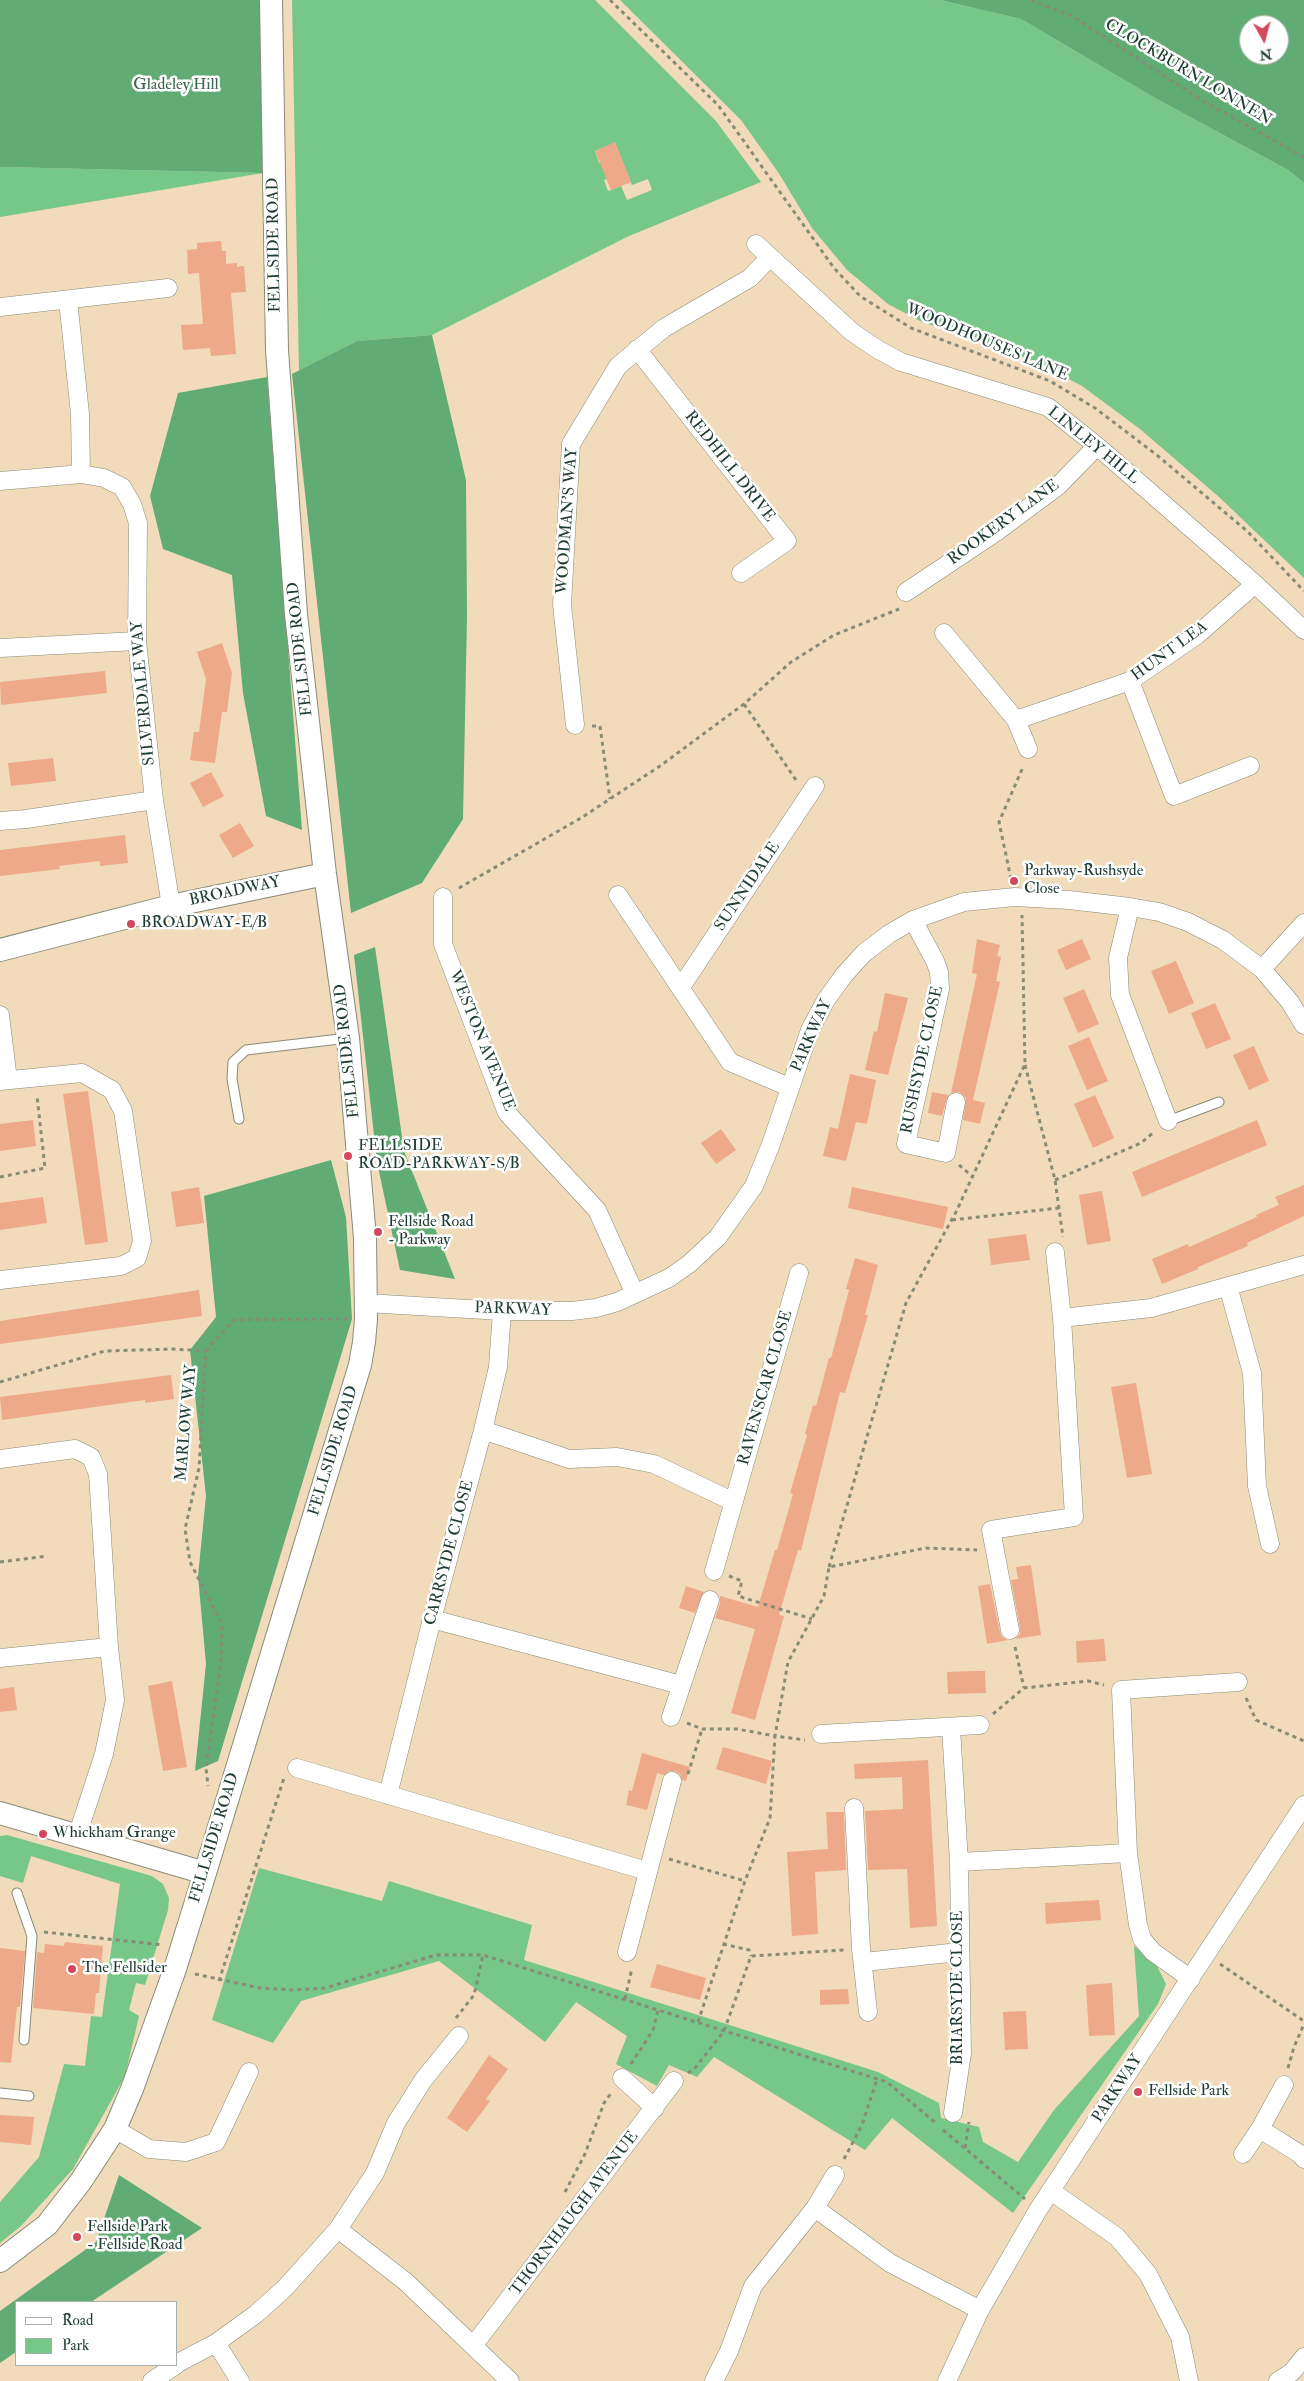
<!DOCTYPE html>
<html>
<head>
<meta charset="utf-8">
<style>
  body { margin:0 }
  #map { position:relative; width:1304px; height:2381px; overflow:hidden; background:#f1dbba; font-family:"IM FELL Double Pica",serif }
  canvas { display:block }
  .legend { position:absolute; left:15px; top:2301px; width:162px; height:65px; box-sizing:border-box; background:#fff; border:1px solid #a5b1ae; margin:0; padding:6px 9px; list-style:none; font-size:15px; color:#1f3d34 }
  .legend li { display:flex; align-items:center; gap:10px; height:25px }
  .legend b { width:25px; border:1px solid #a5b1ae }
  .north { position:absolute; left:1239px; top:15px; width:50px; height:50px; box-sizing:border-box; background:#fff; border:1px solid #a5b1ae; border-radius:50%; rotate:173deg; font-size:14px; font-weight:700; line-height:20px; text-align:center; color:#1f3d34 }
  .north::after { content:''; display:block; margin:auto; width:18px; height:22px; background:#d1495b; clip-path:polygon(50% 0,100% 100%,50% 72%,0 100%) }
</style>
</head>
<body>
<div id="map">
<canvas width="1304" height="2381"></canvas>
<ul class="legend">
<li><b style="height:6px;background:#fff"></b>Road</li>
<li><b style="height:14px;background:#76c788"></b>Park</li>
</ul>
<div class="north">N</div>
</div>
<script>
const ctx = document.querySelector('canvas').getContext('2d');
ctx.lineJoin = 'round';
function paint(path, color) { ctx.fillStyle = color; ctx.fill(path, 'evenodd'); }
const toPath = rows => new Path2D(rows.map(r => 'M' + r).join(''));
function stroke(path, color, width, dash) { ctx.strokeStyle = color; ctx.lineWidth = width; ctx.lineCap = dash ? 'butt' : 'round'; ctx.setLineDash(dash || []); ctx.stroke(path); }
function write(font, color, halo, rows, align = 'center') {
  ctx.font = font + ' "IM FELL Double Pica",serif'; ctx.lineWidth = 5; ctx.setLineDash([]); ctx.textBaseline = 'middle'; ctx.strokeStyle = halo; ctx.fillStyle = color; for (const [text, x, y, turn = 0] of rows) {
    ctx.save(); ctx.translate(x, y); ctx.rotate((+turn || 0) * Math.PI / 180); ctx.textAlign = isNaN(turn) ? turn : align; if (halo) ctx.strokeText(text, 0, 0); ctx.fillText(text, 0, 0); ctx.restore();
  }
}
paint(toPath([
  [292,0,595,0,716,121,761,182,629,236,432,335,357,341,299,371],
  [615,143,632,185,648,179,652,190,627,200,621,186,608,191,604,180,612,177,605,160,599,163,595,151],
  [620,0,940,0,1021,19,1155,98,1288,170,1304,183,1304,578,1219,497,1140,429,1082,386,1035,361,922,322,888,304,847,270,812,228,778,172,741,120],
  [0,167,263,173,0,217],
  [7,1835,152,1876,163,1884,169,1898,168,1910,145,1985,136,1983,129,2010,139,2016,125,2076,73,2169,21,2226,0,2243,0,2202,39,2157,64,2064,85,2066,91,2016,102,2017,120,1884,31,1856,23,1883,0,1876,0,1836],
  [259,1868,382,1901,389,1881,532,1925,524,1960,878,2072,939,2103,941,2118,979,2127,983,2142,1018,2162,1054,2110,1139,2016,1134,1946,1155,1962,1166,1984,1158,2004,1013,2213,892,2118,865,2150,714,2057,697,2077,669,2065,657,2086,616,2064,627,2036,576,2002,545,2042,439,1961,301,2001,273,2043,212,2020]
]), '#76c788');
paint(toPath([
  [0,0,261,0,263,173,0,167],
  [940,0,1304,0,1304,183,1288,170,1155,98,1021,19],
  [1249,25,1279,25,1279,55,1249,55],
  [432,335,466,480,467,616,463,819,422,883,351,913,292,374,357,341],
  [267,377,302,830,266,816,243,693,232,575,163,549,150,496,178,393],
  [375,947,404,1151,455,1279,400,1270,377,1162,354,955],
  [331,1160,346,1217,352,1319,218,1761,195,1771,206,1664,198,1576,206,1496,190,1350,216,1317,204,1196],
  [119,2175,202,2228,91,2302,16,2302,16,2352,0,2363,0,2311,96,2242]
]), '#60ac74');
paint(toPath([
  [615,142,631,182,611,190,595,151],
  [221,241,222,251,226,251,226,264,237,263,237,267,244,266,246,292,231,293,236,354,211,356,210,348,183,350,181,325,203,324,199,273,188,274,187,250,197,249,197,243],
  [222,643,232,673,227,712,222,712,215,763,190,760,194,732,199,732,206,679,197,652],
  [105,671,107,693,1,705,0,682],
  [53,758,56,781,11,786,8,763],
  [211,772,224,796,203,807,190,783],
  [240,823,254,846,233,858,219,835],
  [125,835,128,863,100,866,100,861,59,866,60,869,0,876,0,850],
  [977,939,1000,945,997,956,1001,957,996,981,1000,982,973,1100,985,1103,980,1124,963,1120,966,1098,959,1092,951,1093,977,974,972,973],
  [1082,939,1091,959,1066,970,1057,950],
  [1176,961,1194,1003,1169,1014,1151,971],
  [1084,989,1099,1024,1078,1033,1063,998],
  [885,993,908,998,888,1075,865,1070,874,1031,877,1032],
  [1215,1003,1231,1039,1206,1049,1191,1013],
  [1089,1037,1108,1081,1087,1090,1068,1046],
  [1254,1046,1269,1081,1249,1090,1233,1055],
  [850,1074,876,1080,867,1124,856,1122,846,1161,823,1156,830,1127,838,1129],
  [88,1091,108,1242,85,1245,63,1094],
  [932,1092,948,1095,942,1116,928,1113],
  [1095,1095,1114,1138,1093,1148,1074,1104],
  [33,1120,36,1146,0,1151,0,1124],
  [1257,1120,1267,1145,1142,1197,1132,1172],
  [721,1129,736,1150,716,1164,701,1143],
  [1304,1185,1304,1216,1247,1243,1248,1246,1198,1267,1198,1269,1162,1284,1152,1259,1188,1244,1189,1247,1257,1217,1256,1215,1279,1205,1275,1197],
  [199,1187,204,1223,176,1227,171,1192],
  [852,1187,948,1207,943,1229,848,1208],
  [1102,1191,1111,1241,1087,1245,1079,1195],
  [43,1197,47,1223,0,1230,0,1203],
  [1026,1234,1030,1260,991,1265,988,1239],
  [855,1258,878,1265,865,1315,868,1315,845,1393,840,1392,801,1551,798,1550,779,1615,784,1616,755,1720,731,1713,755,1629,715,1618,720,1603,720,1596,758,1607,775,1550,777,1550,793,1494,790,1493,807,1435,805,1434,813,1405,816,1406,829,1358,831,1358,849,1290,846,1289],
  [199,1290,202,1316,0,1344,0,1321],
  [171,1375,174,1399,145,1403,145,1400,2,1420,0,1397],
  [1136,1383,1152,1474,1127,1478,1111,1387],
  [1031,1565,1041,1635,1015,1639,1020,1634,1020,1628,1011,1580,1018,1579,1016,1567],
  [990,1584,1000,1632,1002,1637,1008,1640,987,1644,978,1586],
  [686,1586,704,1592,695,1613,679,1608],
  [1104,1639,1106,1661,1077,1663,1076,1641],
  [974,1671,985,1671,986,1693,948,1694,947,1672],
  [172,1681,187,1767,163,1771,148,1686],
  [14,1687,17,1710,0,1712,0,1689],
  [723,1747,772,1761,766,1784,716,1769],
  [642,1753,690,1767,686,1781,682,1780,680,1774,675,1771,669,1771,664,1775,657,1773,647,1810,626,1805,629,1790,632,1791],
  [928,1760,937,1926,910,1928,907,1869,868,1870,865,1811,903,1809,902,1777,855,1779,854,1764],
  [826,1812,844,1812,846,1870,815,1872,818,1934,792,1936,787,1852,828,1849],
  [1099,1900,1101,1920,1046,1924,1045,1903],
  [65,1942,103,1946,99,1993,96,1993,94,2014,33,2008,37,1952,44,1953,45,1944,64,1946],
  [0,1948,25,1951,20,2007,17,2007,11,2063,0,2062],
  [657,1964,706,1978,700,2000,650,1987],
  [1112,1983,1115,2035,1089,2036,1086,1985],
  [848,1989,849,2004,820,2005,820,1990],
  [1026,2011,1028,2049,1005,2050,1003,2012],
  [489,2055,508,2069,486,2099,490,2101,467,2132,447,2118],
  [0,2115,34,2117,31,2145,0,2142]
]), '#eea98a');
const service = toPath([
  [239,1119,232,1079,233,1062,246,1050,348,1038],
  [1168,1121,1219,1102],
  [17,1893,32,1936,24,2040],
  [0,2093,29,2096]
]);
const minor = toPath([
  [756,244,852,332,877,349,901,362,1048,407,1097,446,1255,584,1304,630],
  [68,300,80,414,81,474],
  [0,307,168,288],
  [637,349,787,541,741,573],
  [0,481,81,474,104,478,122,487,132,504,138,523,137,641,154,800,171,906],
  [906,592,996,532,1058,486,1097,446],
  [944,633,1016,720,1028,749],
  [0,648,137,641],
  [1130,681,1174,796,1250,766],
  [1016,720,1130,681,1197,635,1255,584],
  [575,725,562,605,571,444,618,366,664,328,750,278,769,258],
  [0,821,26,819,154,800],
  [618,895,730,1062,789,1087],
  [443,897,443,944,507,1113,597,1210,635,1294],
  [1130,907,1118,958,1120,995,1168,1121],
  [913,920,935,961,939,972,940,989,906,1144,946,1153,956,1102],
  [1262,969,1304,923],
  [681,987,815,786],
  [0,1015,8,1080],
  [0,1081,82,1073,112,1090,123,1111,142,1241,137,1258,121,1266,0,1280],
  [1228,1286,1252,1373,1257,1486,1270,1544],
  [366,1303,502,1311,572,1311,596,1308,617,1302,669,1278,689,1264,718,1237,754,1186,771,1144,810,1030,826,1000,844,975,864,953,889,934,913,920,964,902,1015,897,1069,900,1130,907,1159,912,1188,922,1223,940,1262,969,1290,1002,1304,1025],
  [1062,1318,1151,1308,1304,1265],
  [483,1430,569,1459,617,1457,654,1464,734,1502],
  [0,1459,75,1449,91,1457,98,1474,109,1647,115,1700,104,1754,77,1836],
  [714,1571,799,1273],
  [432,1619,681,1685],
  [1010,1630,991,1530,1074,1517,1062,1318,1055,1252],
  [0,1658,109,1647],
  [671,1717,710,1600],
  [951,1727,959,1862,962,2053,953,2113],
  [821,1734,980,1725],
  [297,1768,647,1871],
  [388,1795,432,1619,483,1430,498,1367,502,1311],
  [854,1808,861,1949,868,2012],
  [959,1862,1128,1853],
  [627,1952,672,1781],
  [864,1962,959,1952],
  [1191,1979,1153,1952,1142,1939,1138,1925,1128,1853,1121,1690,1238,1682],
  [622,2078,655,2108],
  [115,2129,149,2149,186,2152,216,2142,249,2072],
  [1260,2129,1300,2154,1304,2159],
  [1243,2154,1260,2129,1284,2085],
  [1051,2191,1117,2237,1148,2274,1180,2337,1189,2381],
  [815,2208,890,2263,980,2310],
  [338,2229,406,2282,510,2381],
  [216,2343,240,2381],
  [473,2346,674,2081],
  [176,2364,216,2343,256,2314,284,2289,338,2229,375,2173,396,2123,424,2079,459,2036],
  [152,2381,176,2365],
  [714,2381,729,2351,753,2286,815,2208,835,2175],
  [947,2381,980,2310,1038,2210,1304,1805],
  [1278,2381,1292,2372,1304,2357]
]);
const tertiary = toPath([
  [0,950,171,906,325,874],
  [0,1813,205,1873],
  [0,2261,47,2225,81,2181,115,2129,132,2089,175,1969,205,1873,360,1365,364,1342,366,1319,365,1238,348,1038,325,874,296,614,277,350,271,0]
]);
stroke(service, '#888c77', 11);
stroke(minor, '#888c77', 19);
stroke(tertiary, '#888c77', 24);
stroke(toPath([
  [610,0,718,105,834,268,860,296,911,328,1050,381,1095,408,1158,456,1247,531,1304,591],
  [1031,0,1072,16,1203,101,1304,157],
  [744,704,796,780],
  [592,726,600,726,610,799],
  [1011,879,999,822,1023,767],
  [459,888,581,818,660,766,744,704,791,662,834,635,899,609],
  [1025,1065,1055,1180,1063,1237],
  [959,1165,973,1177],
  [0,1177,45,1168,37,1096],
  [1055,1180,1141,1143,1154,1132],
  [952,1220,1059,1208],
  [206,1351,234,1320,347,1319],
  [0,1382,105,1351,173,1349,206,1351,199,1468,185,1529,190,1562,222,1624,221,1662,206,1768,208,1786],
  [0,1562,47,1556],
  [829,1567,906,1303,956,1212,1025,1064,1022,915],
  [729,1576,742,1581,738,1596,812,1619],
  [1015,1647,1024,1688],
  [1246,1698,1256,1720,1304,1741],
  [993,1714,1024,1688,1088,1681,1104,1685],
  [687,1723,702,1729,737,1729,775,1736,788,1662,824,1596,829,1567,926,1548,977,1550],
  [688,1774,702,1729],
  [669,1859,745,1881],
  [44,1932,163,1945],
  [723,1944,749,1950,751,1956],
  [1220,1964,1304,2021],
  [195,1974,260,1988,293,1990,325,1988,436,1955,483,1955,887,2082,937,2124],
  [219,1981,284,1778],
  [625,1999,632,1968],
  [456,2018,474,1995,483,1955],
  [698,2022,745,1881,770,1818,775,1736,805,1740],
  [631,2064,653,2030,658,2010],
  [1288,2068,1294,2047,1304,2024],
  [688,2073,695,2068,724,2031,751,1956,844,1950],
  [943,2130,1025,2199],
  [965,2148,969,2122],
  [844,2159,862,2125,877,2079],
  [565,2192,585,2154,604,2103,612,2092]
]), '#888c77', 3, [4, 4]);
stroke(service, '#fff', 9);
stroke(minor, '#fff', 18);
stroke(tertiary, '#fff', 22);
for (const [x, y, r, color] of [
  [1014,881,5,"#d1495b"],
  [131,924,5,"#d1495b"],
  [348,1156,5,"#d1495b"],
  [378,1232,5,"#d1495b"],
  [43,1834,5,"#d1495b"],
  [72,1969,5,"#d1495b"],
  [1138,2092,5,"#d1495b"],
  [77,2237,5,"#d1495b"]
]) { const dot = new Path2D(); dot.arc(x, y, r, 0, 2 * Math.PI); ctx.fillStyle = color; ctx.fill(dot); stroke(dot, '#fff', 2); }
write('16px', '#1f3d34', '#fff', [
  ["CLOCKBURN LONNEN",1188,73,31],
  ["FELLSIDE ROAD",275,245,-91],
  ["WOODHOUSES LANE",987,343,23],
  ["LINLEY HILL",1093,446,39],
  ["REDHILL DRIVE",729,467,52],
  ["WOODMAN'S WAY",568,521,-86],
  ["ROOKERY LANE",1004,523,-36],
  ["FELLSIDE ROAD",301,649,-96],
  ["HUNT LEA",1170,652,-36],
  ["SILVERDALE WAY",144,693,-95],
  ["SUNNIDALE",748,887,-56],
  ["BROADWAY",235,892,-12],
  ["PARKWAY",812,1036,-66],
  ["WESTON AVENUE",481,1041,68],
  ["FELLSIDE ROAD",348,1051,-96],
  ["RUSHSYDE CLOSE",923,1060,-78],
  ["PARKWAY",513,1310,2],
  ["RAVENSCAR CLOSE",766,1388,-74],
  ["MARLOW WAY",187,1423,-85],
  ["FELLSIDE ROAD",334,1451,-73],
  ["CARRSYDE CLOSE",450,1553,-75],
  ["FELLSIDE ROAD",215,1838,-73],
  ["BRIARSYDE CLOSE",959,1988,-90],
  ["PARKWAY",1118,2089,-57],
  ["THORNHAUGH AVENUE",575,2214,-53]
]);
write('16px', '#39664d', '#fff', [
  ["Gladeley Hill",176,86]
]);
write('16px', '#1f3d34', '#fff', [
  ["Parkway-Rushsyde",1024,872],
  ["Close",1024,890],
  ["BROADWAY-E/B",141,924],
  ["FELLSIDE",358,1147],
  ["ROAD-PARKWAY-S/B",358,1165],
  ["Fellside Road",388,1223],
  ["- Parkway",388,1241],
  ["Whickham Grange",53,1834],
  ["The Fellsider",82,1969],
  ["Fellside Park",1148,2092],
  ["Fellside Park",87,2228],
  ["- Fellside Road",87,2246]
], 'left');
</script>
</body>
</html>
